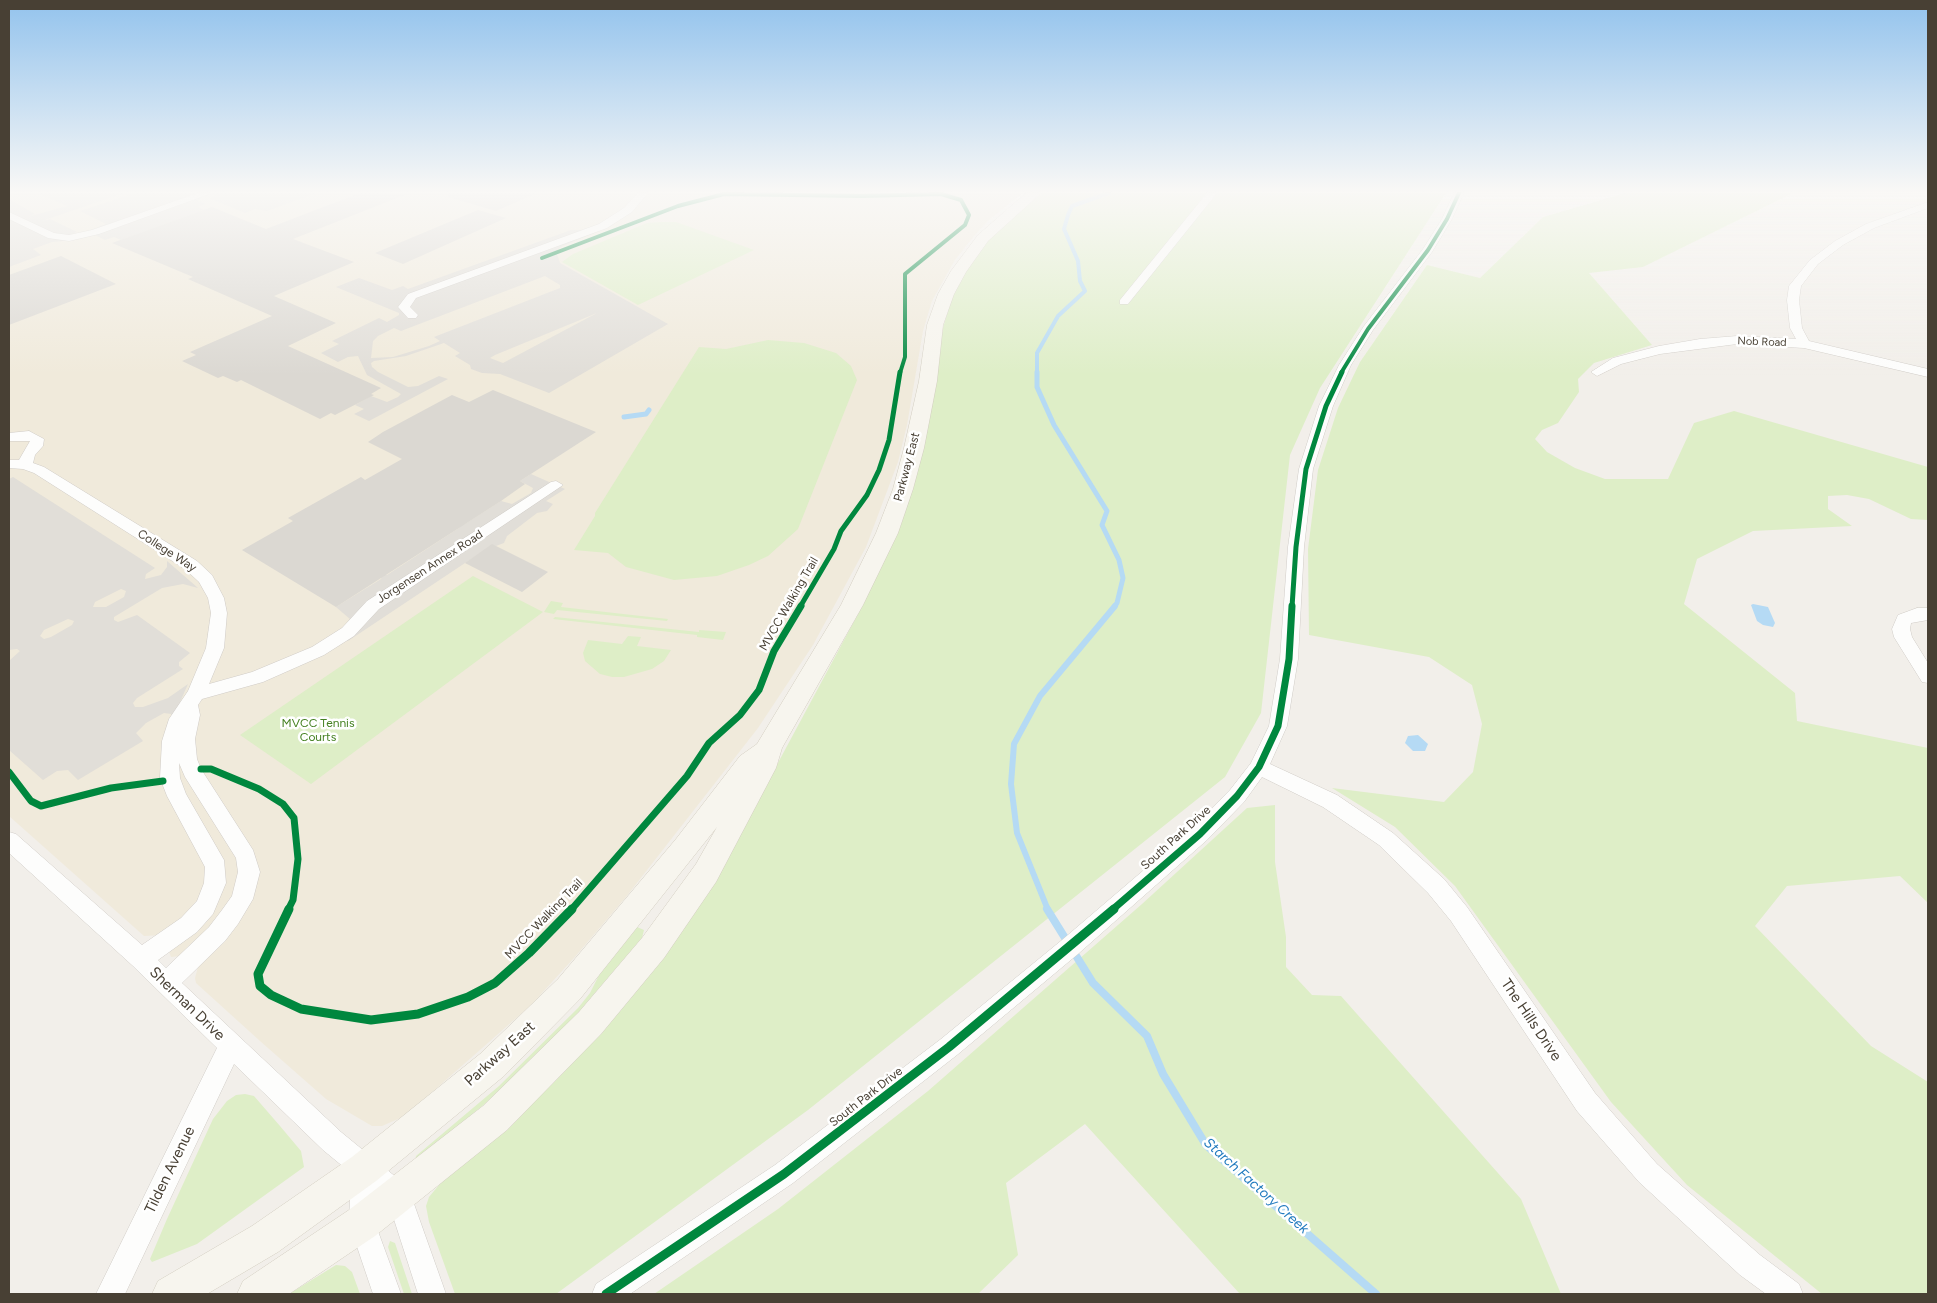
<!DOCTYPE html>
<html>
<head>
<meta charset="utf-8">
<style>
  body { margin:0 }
  #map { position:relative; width:1937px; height:1303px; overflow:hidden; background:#f2efea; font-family:Figtree,sans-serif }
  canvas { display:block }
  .frame { position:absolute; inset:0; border:10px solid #484034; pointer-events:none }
</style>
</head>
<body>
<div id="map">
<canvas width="1937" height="1303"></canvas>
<div class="frame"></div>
</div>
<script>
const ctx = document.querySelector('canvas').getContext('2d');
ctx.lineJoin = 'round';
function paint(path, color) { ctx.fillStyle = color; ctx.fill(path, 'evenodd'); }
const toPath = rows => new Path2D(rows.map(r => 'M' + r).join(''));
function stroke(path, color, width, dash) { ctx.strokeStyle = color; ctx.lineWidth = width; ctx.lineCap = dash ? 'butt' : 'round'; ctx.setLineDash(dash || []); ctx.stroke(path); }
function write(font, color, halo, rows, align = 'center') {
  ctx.font = font + ' Figtree,sans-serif'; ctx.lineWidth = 5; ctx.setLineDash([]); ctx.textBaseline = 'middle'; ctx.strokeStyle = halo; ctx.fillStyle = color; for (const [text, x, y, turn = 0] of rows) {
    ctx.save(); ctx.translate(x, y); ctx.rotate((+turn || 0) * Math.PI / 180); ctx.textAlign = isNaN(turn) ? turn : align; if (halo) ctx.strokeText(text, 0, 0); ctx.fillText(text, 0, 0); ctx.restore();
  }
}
paint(toPath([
  [9,193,1023,193,989,220,975,235,955,260,932,301,923,331,907,425,898,462,866,547,813,645,758,728,626,897,574,958,531,1005,405,1116,382,1126,372,1126,326,1099,260,1041,196,983,195,978,198,967,181,956,171,957,163,935,144,936,9,816]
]), '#f0eadb');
paint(toPath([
  [1042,193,1446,193,1320,388,1290,455,1261,713,1225,777,808,1110,556,1294,455,1294,429,1222,426,1206,429,1197,758,800,865,601,951,300,969,266,990,238,1013,215],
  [1625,193,1793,193,1643,267,1589,273,1652,345,1594,363,1578,379,1579,392,1558,423,1542,430,1535,439,1547,452,1575,468,1605,479,1668,479,1694,423,1734,411,1928,467,1928,520,1911,519,1869,499,1847,495,1828,496,1828,509,1852,526,1753,531,1697,559,1684,604,1795,693,1797,721,1928,748,1928,903,1900,876,1787,886,1755,926,1871,1046,1928,1082,1928,1294,1822,1294,1687,1185,1611,1102,1455,886,1395,827,1332,788,1444,802,1473,772,1482,724,1472,685,1429,657,1309,635,1308,549,1318,470,1338,408,1360,362,1427,265,1480,278,1543,217],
  [661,222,676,222,754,250,638,305,562,262,573,254,647,223],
  [768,340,804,343,836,353,851,366,857,380,798,529,768,556,749,565,717,576,674,580,626,567,608,553,574,550,595,516,595,513,699,347,726,349],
  [473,576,543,612,311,784,240,735],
  [551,601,563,603,561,607,668,619,667,621,557,610,554,614,544,612],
  [555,617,699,632,699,630,726,632,723,640,697,637,697,635,553,619],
  [628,636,641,637,637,646,671,650,664,661,652,669,624,677,612,677,600,674,585,661,583,653,588,640,622,644],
  [1275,805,1275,862,1286,937,1286,967,1312,995,1341,996,1521,1199,1561,1294,1240,1294,1085,1124,1006,1183,1018,1255,978,1294,654,1294,778,1209,928,1091,1142,904,1247,808],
  [637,927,644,930,642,938,578,1013,503,1089,415,1161,416,1156,499,1086,578,1008,590,993,605,963],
  [245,1094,254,1096,280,1126,301,1151,304,1167,197,1244,152,1262,150,1259,167,1219,213,1119,227,1101,236,1095],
  [390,1241,395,1243,412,1294,404,1294,388,1247],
  [336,1265,345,1266,352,1272,360,1294,289,1294]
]), '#deeec7');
paint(toPath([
  [38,193,124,193,39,222,50,219,77,232,69,235,77,235,106,224,80,211,135,193,316,193,267,211,255,209,245,213,209,198,217,195,211,194,197,200,205,204,198,207,204,210,121,240,114,237,105,240,95,235,75,240,52,242,33,249,41,255,9,267,9,199,35,214,27,217,67,206],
  [571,230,584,230,592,234,563,246,556,251,560,263,668,324,549,393,500,374,482,373,471,369,470,365,455,356,460,353,444,343,406,356,374,361,371,363,372,367,378,372,408,387,418,386,439,376,448,379,369,421,354,414,364,409,355,405,371,396,387,402,398,397,401,394,367,375,358,356,348,357,338,362,321,353,339,344,332,341,379,318,387,322,399,315,399,313,336,287,359,278,392,290,403,286,408,289],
  [545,276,560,285,560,288,434,337,440,341,429,346,393,357,371,358,373,341,378,336,394,328,401,331],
  [597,313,503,363,490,358,495,355],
  [531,474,565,489,546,501,553,504,547,511,537,513,507,536,504,543,496,546,492,545,348,641,336,633,344,627,350,619,336,607,381,579,383,573,387,575,459,528,461,523,465,524,501,501,512,504,531,493,533,488,520,481],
  [13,477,155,568,146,574,145,579,161,575,167,567,167,561,198,588,183,584,162,588,114,617,114,620,118,622,137,615,190,653,179,662,179,666,183,669,137,698,133,703,135,707,143,707,168,698,188,684,173,718,171,714,164,713,146,723,136,733,143,741,78,780,68,770,57,771,43,780,9,750,9,661,20,651,17,649,9,650,9,479],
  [121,589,126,591,124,597,106,607,93,607,95,602],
  [68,619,74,621,72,625,51,637,44,639,40,636,44,630]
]), '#e1ded8');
paint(toPath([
  [1753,604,1768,607,1775,623,1773,627,1763,625,1757,621,1751,605],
  [1418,735,1428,744,1425,751,1413,751,1405,743,1408,736]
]), '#b5daf4');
stroke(toPath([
  [1037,373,1037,353,1058,316,1085,291,1080,281,1078,261,1064,229,1068,215,1072,206,1109,193]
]), '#b5daf4', 4);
stroke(toPath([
  [1037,372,1037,387,1054,425,1107,511,1102,525,1119,560,1123,578,1117,603,1114,607],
  [624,417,646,414,649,410]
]), '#b5daf4', 5);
stroke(toPath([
  [1048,910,1017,833,1011,784,1014,744,1040,696,1115,606]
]), '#b5daf4', 6);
stroke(toPath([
  [1047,909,1093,983,1147,1036,1163,1074,1206,1145,1376,1294]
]), '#b5daf4', 8);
paint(toPath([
  [360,193,407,194,293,239,354,262,274,296,336,323,288,346,381,388,371,394,374,395,335,415,331,413,320,419,241,380,237,382,223,376,218,378,182,361,196,355,190,352,272,316,188,279,193,277,112,243,212,207,266,229],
  [448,193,537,193,496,211,448,197],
  [478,210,506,218,403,264,375,253],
  [61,256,116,284,9,325,9,275],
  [493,390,596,432,520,481,525,484,501,501,336,607,242,550,293,521,288,518,361,477,365,480,402,459,368,442,383,432,452,395,469,402],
  [492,544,548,572,522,592,465,563]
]), '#dbd8d2');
const street = toPath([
  [198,193,212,193,99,234,69,241,48,238,9,219,9,212,54,233,69,235,92,230,198,193],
  [638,193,648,193,632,212,607,228,416,298,410,307,418,315,416,318,408,318,398,307,408,294,599,224,624,208,638,193],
  [1207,193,1217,193,1128,304,1120,304,1120,300,1207,193],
  [1454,193,1464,193,1452,219,1432,252,1373,330,1351,365,1333,406,1313,469,1304,547,1298,659,1287,726,1270,764,1337,795,1393,833,1444,879,1467,907,1595,1093,1657,1164,1760,1255,1799,1284,1803,1294,1766,1294,1740,1275,1639,1182,1577,1111,1451,921,1428,893,1379,845,1323,807,1262,777,1244,802,1207,840,1078,954,957,1055,793,1183,630,1294,592,1294,596,1284,775,1165,941,1039,1062,940,1193,828,1230,790,1251,763,1269,726,1280,659,1288,547,1299,469,1319,406,1339,365,1364,326,1423,249,1442,219,1454,193],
  [1928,202,1928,208,1874,228,1843,245,1818,264,1801,286,1799,300,1802,328,1809,341,1928,369,1928,377,1804,348,1737,344,1660,354,1621,364,1597,376,1591,372,1613,358,1659,346,1700,339,1737,336,1796,339,1790,328,1787,300,1789,286,1810,260,1835,241,1866,224,1928,202],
  [29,431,44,439,43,446,35,455,33,463,44,467,197,561,212,575,224,598,227,613,224,648,209,684,252,672,312,647,342,628,367,601,551,482,556,481,563,485,379,609,354,636,324,655,263,682,202,699,198,705,200,715,195,739,197,759,201,769,253,850,260,872,253,899,238,924,225,941,182,983,341,1132,408,1187,446,1294,418,1294,389,1204,376,1194,375,1223,401,1294,373,1294,349,1223,351,1173,323,1150,234,1064,125,1294,96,1294,217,1048,133,966,9,853,9,832,16,834,142,945,181,918,197,901,204,883,205,867,167,796,160,778,162,741,169,719,188,691,206,648,211,613,208,598,199,582,185,569,34,473,23,469,9,468,9,460,19,460,30,441,9,441,9,433,29,431],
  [179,763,185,777,236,858,238,872,232,896,222,910,209,927,166,968,158,960,197,932,213,914,226,883,224,860,186,794,180,778,179,763],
  [1917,608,1928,608,1928,620,1911,623,1910,629,1912,637,1928,663,1928,683,1922,682,1894,637,1892,629,1898,615,1917,608]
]);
const secondary = toPath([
  [1026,193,1041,193,988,241,966,272,954,294,943,325,937,381,924,448,913,489,898,533,863,605,782,748,776,768,716,882,664,958,601,1034,507,1130,375,1236,289,1294,237,1294,243,1281,349,1210,483,1106,579,1012,642,938,696,864,717,827,580,999,504,1076,376,1181,278,1252,207,1294,152,1294,158,1281,252,1226,352,1157,480,1054,558,979,676,839,740,756,757,744,841,605,876,533,893,489,904,448,919,381,927,325,938,294,951,271,978,235,1026,193]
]);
stroke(street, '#d0ccc7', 1);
stroke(secondary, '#d3cec1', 1);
paint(street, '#fdfdfc');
paint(secondary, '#f7f5ee');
stroke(toPath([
  [542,258,678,206,724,194,861,196,941,194,961,200,969,215,965,225,905,274,905,357,900,373],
  [1341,373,1368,329,1428,250,1447,219,1459,193]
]), '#00873e', 4);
stroke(toPath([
  [800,607,834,549,841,531,867,495,879,470,889,440,900,372],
  [1292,607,1296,547,1306,469,1326,406,1342,372]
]), '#00873e', 5);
stroke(toPath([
  [201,769,211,769,259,789,283,804,294,818,298,859,293,900,288,910],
  [9,772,31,801,41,806,111,788,163,781],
  [571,910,687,776,709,743,740,715,759,690,774,651,801,606],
  [1112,910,1200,834,1237,796,1259,767,1278,726,1289,659,1292,606]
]), '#00873e', 7);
stroke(toPath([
  [289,909,258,974,260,986,271,995,301,1009,371,1020,418,1014,468,997,495,983,529,953,572,909],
  [606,1294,784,1174,949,1047,1114,909]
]), '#00873e', 9);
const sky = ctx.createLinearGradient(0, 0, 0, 375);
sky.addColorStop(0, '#93c3ed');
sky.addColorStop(0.51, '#f9f8f6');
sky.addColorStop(1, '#f9f8f600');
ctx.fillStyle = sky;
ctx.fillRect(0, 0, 1937, 375);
write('11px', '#484034', '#fff', [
  ["Nob Road",1762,342,2]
]);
write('12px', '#484034', '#fff', [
  ["Parkway East",907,467,-75],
  ["College Way",167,551,33],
  ["Jorgensen Annex Road",430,567,-33],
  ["MVCC Walking Trail",789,604,-60],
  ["South Park Drive",1176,838,-42],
  ["MVCC Walking Trail",544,919,-46],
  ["South Park Drive",866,1097,-38]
]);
write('12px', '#448021', '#fff', [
  ["MVCC Tennis",318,723],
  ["Courts",318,737]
]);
write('italic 14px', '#227bbf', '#fff', [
  ["Starch Factory Creek",1256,1186,42]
]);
write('15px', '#484034', '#fff', [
  ["Sherman Drive",187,1004,44],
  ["The Hills Drive",1531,1020,56],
  ["Parkway East",500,1054,-42],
  ["Tilden Avenue",170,1170,-64]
]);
</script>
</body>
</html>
